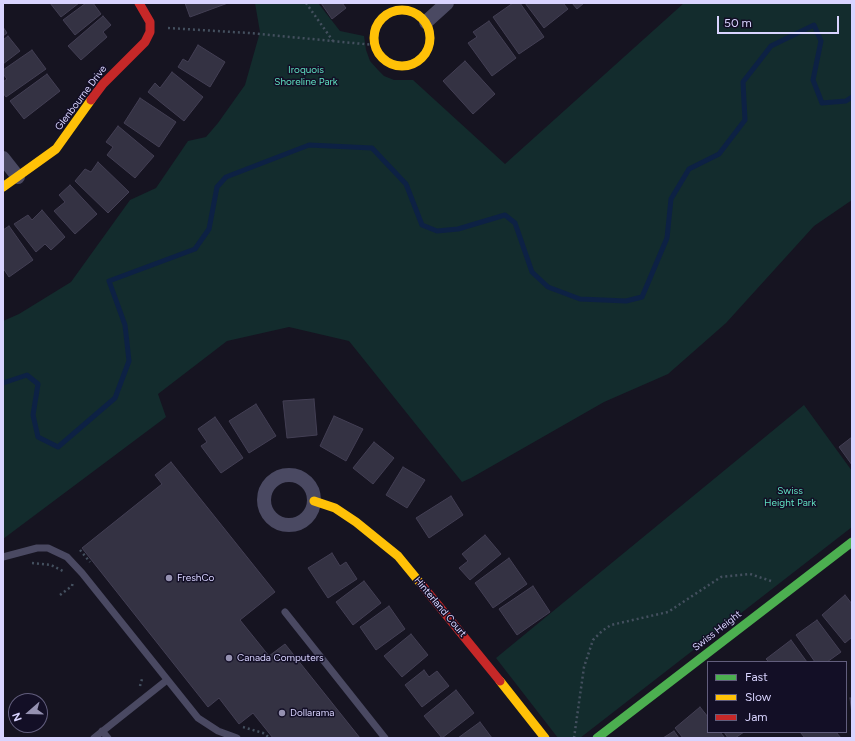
<!DOCTYPE html>
<html>
<head>
<meta charset="utf-8">
<style>
  body { margin:0 }
  #map { position:relative; width:855px; height:741px; overflow:hidden; background:#161421; font-family:Figtree,sans-serif }
  canvas { display:block }
  .frame { position:absolute; inset:0; border:4px solid #d9d4ff; pointer-events:none }
  .legend { position:absolute; left:707px; top:661px; width:140px; height:72px; box-sizing:border-box; background:#130f26; border:1px solid #625e7d; margin:0; padding:5px 7px; list-style:none; font-size:12px; color:#d9d4ff }
  .legend li { display:flex; align-items:center; gap:8px; height:20px }
  .legend b { width:20px; border:1px solid #625e7d }
  .north { position:absolute; left:8px; top:693px; width:40px; height:40px; box-sizing:border-box; background:#130f26; border:1px solid #625e7d; border-radius:50%; rotate:250deg; font-size:11px; font-weight:700; line-height:16px; text-align:center; color:#d9d4ff }
  .north::after { content:''; display:block; margin:auto; width:14px; height:18px; background:#9591b1; clip-path:polygon(50% 0,100% 100%,50% 72%,0 100%) }
  .scale { position:absolute; left:717px; top:16px; width:122px; height:18px; box-sizing:border-box; border:2px solid #d9d4ff; border-top:0; padding-left:5px; font-size:12px; line-height:14px; white-space:nowrap; color:#d9d4ff; -webkit-text-stroke:3px #130f26; paint-order:stroke }
</style>
</head>
<body>
<div id="map">
<canvas width="855" height="741"></canvas>
<div class="frame"></div>
<ul class="legend">
<li><b style="height:5px;background:#4caf50"></b>Fast</li>
<li><b style="height:5px;background:#ffc107"></b>Slow</li>
<li><b style="height:5px;background:#c62828"></b>Jam</li>
</ul>
<div class="north">N</div>
<div class="scale">50 m</div>
</div>
<script>
const ctx = document.querySelector('canvas').getContext('2d');
ctx.lineJoin = 'round';
function paint(path, color) { ctx.fillStyle = color; ctx.fill(path, 'evenodd'); }
const toPath = rows => new Path2D(rows.map(r => 'M' + r).join(''));
function stroke(path, color, width, dash) { ctx.strokeStyle = color; ctx.lineWidth = width; ctx.lineCap = dash ? 'butt' : 'round'; ctx.setLineDash(dash || []); ctx.stroke(path); }
function write(font, color, halo, rows, align = 'center') {
  ctx.font = font + ' Figtree,sans-serif'; ctx.lineWidth = 3; ctx.setLineDash([]); ctx.textBaseline = 'middle'; ctx.strokeStyle = halo; ctx.fillStyle = color; for (const [text, x, y, turn = 0] of rows) {
    ctx.save(); ctx.translate(x, y); ctx.rotate((+turn || 0) * Math.PI / 180); ctx.textAlign = isNaN(turn) ? turn : align; if (halo) ctx.strokeText(text, 0, 0); ctx.fillText(text, 0, 0); ctx.restore();
  }
}
paint(toPath([
  [255,3,318,3,340,31,364,36,366,50,370,61,378,70,384,76,394,80,413,80,505,164,684,3,852,3,852,200,814,226,726,323,668,374,604,402,471,478,462,482,349,341,289,327,227,341,158,394,166,417,3,539,3,321,19,314,71,282,130,200,156,188,188,141,206,137,218,123,245,85,260,32],
  [804,405,852,471,852,527,580,738,558,738,496,658]
]), '#132c2d');
stroke(toPath([
  [3,383,27,375,38,384,33,415,38,437,58,447,115,398,129,361,125,325,109,281,195,249,209,229,217,187,226,177,309,145,372,148,406,184,422,225,437,231,458,229,505,215,515,223,532,272,548,287,580,299,626,301,642,297,667,238,671,199,689,169,719,154,745,120,743,82,771,46,814,25,821,41,813,80,822,103,846,101,852,97]
]), '#0d2144', 5);
const building = toPath([
  [50,3,79,3,61,17,50,3],
  [86,3,93,3,101,14,75,35,63,20,86,3],
  [185,3,228,3,190,17,185,3],
  [321,3,342,3,346,8,332,19,321,3],
  [513,3,520,3,544,37,519,54,493,17,513,3],
  [525,3,563,3,568,9,544,28,525,3],
  [572,3,584,3,577,9,572,3],
  [103,16,111,25,103,32,107,37,81,60,68,46,103,16],
  [489,21,516,58,492,76,468,43,477,37,473,32,489,21],
  [3,27,7,33,3,36,3,27],
  [8,36,20,51,3,64,3,40,8,36],
  [198,45,225,62,210,87,178,67,183,59,188,62,198,45],
  [32,50,46,69,6,97,3,93,3,82,7,79,3,74,3,70,32,50],
  [465,61,495,94,473,114,443,81,465,61],
  [172,72,203,97,184,121,148,92,155,83,160,88,172,72],
  [47,74,60,91,24,119,10,101,47,74],
  [140,98,176,122,159,147,124,123,140,98],
  [118,126,154,156,135,178,107,155,113,147,106,142,118,126],
  [98,162,129,192,108,213,75,181,85,169,91,172,98,162],
  [70,185,97,214,75,234,54,211,65,202,59,195,70,185],
  [42,210,65,237,51,250,45,244,36,252,14,224,28,215,32,220,42,210],
  [9,226,33,260,9,277,3,268,3,230,9,226],
  [314,399,317,435,287,438,283,401,314,399],
  [256,404,276,436,249,453,229,421,256,404],
  [334,416,363,429,346,461,320,446,334,416],
  [215,417,243,458,221,473,201,446,207,442,198,429,215,417],
  [852,437,852,465,839,447,852,437],
  [374,442,394,458,373,484,353,468,374,442],
  [171,462,275,592,240,620,269,656,285,644,360,738,273,738,253,713,239,724,219,698,208,707,82,548,162,484,155,475,171,462],
  [403,467,425,480,407,508,386,495,403,467],
  [451,496,463,515,429,538,416,518,451,496],
  [485,535,501,554,470,580,459,568,468,561,462,554,485,535],
  [332,553,340,566,346,562,357,579,328,598,308,568,332,553],
  [509,558,527,584,493,608,475,583,509,558],
  [364,581,381,603,353,625,336,602,364,581],
  [533,586,550,612,517,635,499,609,533,586],
  [845,595,852,604,852,637,845,643,822,615,845,595],
  [389,606,405,629,376,650,360,627,389,606],
  [817,620,841,652,827,662,815,662,796,635,817,620],
  [411,634,428,655,402,677,384,656,411,634],
  [791,640,807,662,769,662,766,659,791,640],
  [424,670,429,677,437,671,449,686,422,707,405,685,424,670],
  [456,690,474,713,442,738,424,716,456,690],
  [850,698,852,698,852,714,850,698],
  [700,707,708,717,708,732,720,732,725,738,683,738,675,728,700,707],
  [480,722,492,738,458,738,480,722],
  [674,731,679,738,663,738,674,731],
  [724,732,744,732,735,738,728,738,724,732],
  [800,732,836,732,841,738,805,738,800,732]
]);
paint(building, '#343243');
stroke(building, '#433f54', 1);
stroke(toPath([
  [306,3,333,41],
  [168,28,249,33,374,45],
  [80,550,90,562],
  [32,563,51,565,63,571],
  [60,595,72,586,73,582],
  [140,686,142,679],
  [243,727,263,733,270,738],
  [574,738,584,667,593,640,602,631,611,625,668,612,721,577,750,574,771,581]
]), '#44505f', 2.5, [2, 3]);
stroke(toPath([
  [3,557,37,548,48,548,67,557,82,573,198,718,218,731,237,738],
  [285,612,385,738],
  [102,731,108,738],
  [94,738,167,680]
]), '#4a4962', 7);
stroke(toPath([
  [426,22,447,3],
  [3,158,18,177],
  '264 500a25 25 0 1 1 50 0a25 25 0 1 1-50 0Z'
]), '#4a4962', 14);
stroke(toPath([
  [597,738,852,542]
]), '#4caf50', 9);
stroke(toPath([
  '374 38a28 28 0 1 1 56 0a28 28 0 1 1-56 0Z',
  [3,187,56,149,91,100],
  [314,501,335,508,356,522,398,556,421,584],
  [500,681,545,738]
]), '#ffc107', 9);
stroke(toPath([
  [91,100,103,84,145,42,150,32,150,22,139,3],
  [421,584,500,681]
]), '#c62828', 9);
for (const [x, y, r, color] of [
  [169,578,4,"#9591b1"],
  [229,658,4,"#9591b1"],
  [282,713,4,"#9591b1"]
]) { const dot = new Path2D(); dot.arc(x, y, r, 0, 2 * Math.PI); ctx.fillStyle = color; ctx.fill(dot); stroke(dot, '#130f26', 1.5); }
write('10px', '#5fe0c0', '#130f26', [
  ["Iroquois",306,70],
  ["Shoreline Park",306,82],
  ["Swiss",790,491],
  ["Height Park",790,503]
]);
write('10px', '#d9d4ff', '#130f26', [
  ["Glenbourne Drive",81,98,-53],
  ["Hinterland Court",440,607,50],
  ["Swiss Height",717,631,-38]
]);
write('10px', '#d9d4ff', '#130f26', [
  ["FreshCo",177,578],
  ["Canada Computers",237,658],
  ["Dollarama",290,713]
], 'left');
</script>
</body>
</html>
